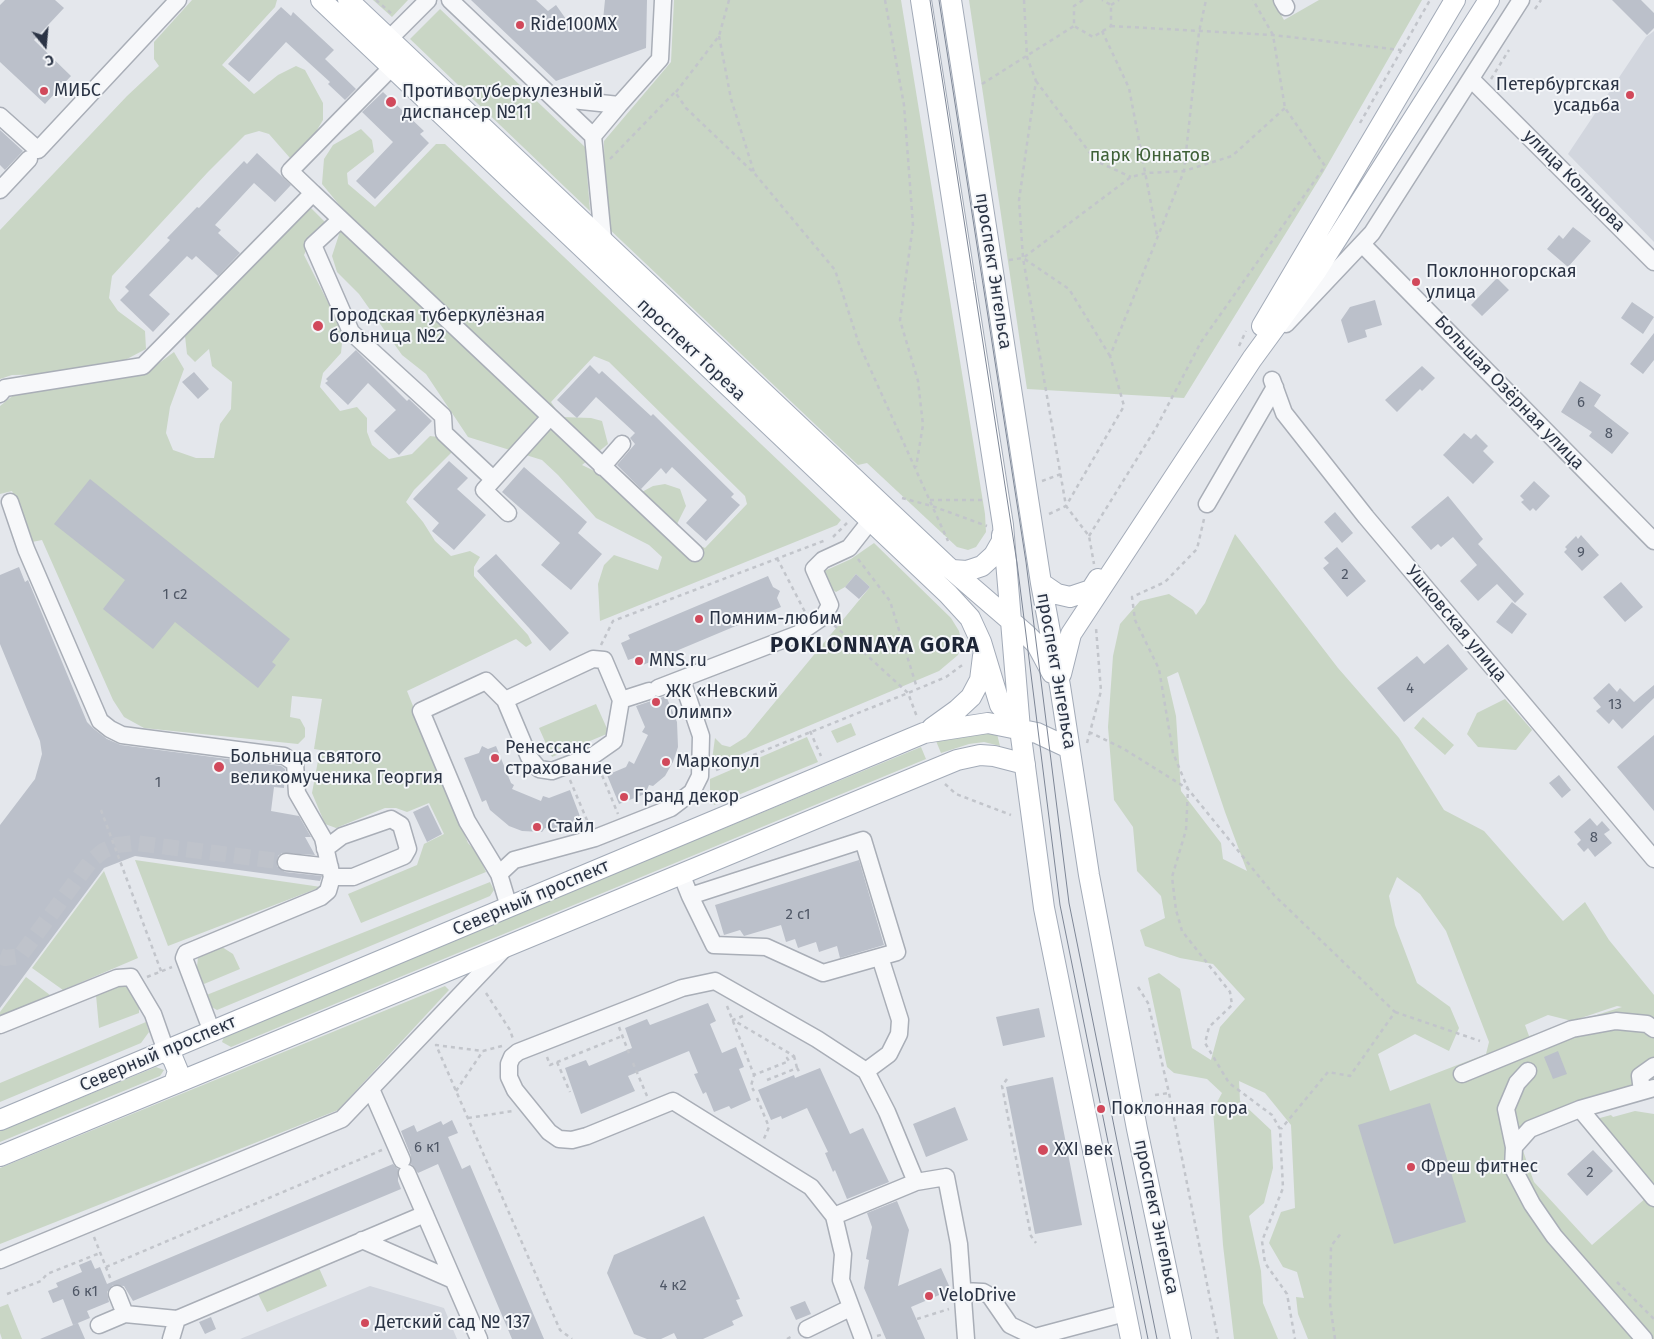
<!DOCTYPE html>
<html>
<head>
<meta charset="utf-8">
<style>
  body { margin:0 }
  #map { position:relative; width:1654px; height:1339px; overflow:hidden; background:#e4e7ec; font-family:"Fira Sans",sans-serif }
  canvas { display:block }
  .north { position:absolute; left:20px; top:20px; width:50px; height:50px; -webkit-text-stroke:4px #f4f6f9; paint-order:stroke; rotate:163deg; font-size:14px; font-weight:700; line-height:20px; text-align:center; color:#2b3445 }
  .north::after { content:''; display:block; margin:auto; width:18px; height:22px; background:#2b3445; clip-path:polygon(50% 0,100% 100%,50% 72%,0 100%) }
</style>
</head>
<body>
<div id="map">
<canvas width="1654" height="1339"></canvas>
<div class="north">С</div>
</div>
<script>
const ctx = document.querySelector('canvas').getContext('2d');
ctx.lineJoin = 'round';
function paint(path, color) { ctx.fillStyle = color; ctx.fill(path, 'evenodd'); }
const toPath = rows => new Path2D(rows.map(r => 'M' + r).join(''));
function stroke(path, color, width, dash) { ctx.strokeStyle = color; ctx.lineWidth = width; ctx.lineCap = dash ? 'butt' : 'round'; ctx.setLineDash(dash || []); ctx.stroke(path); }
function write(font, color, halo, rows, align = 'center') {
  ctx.font = font + ' "Fira Sans",sans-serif'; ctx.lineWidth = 4; ctx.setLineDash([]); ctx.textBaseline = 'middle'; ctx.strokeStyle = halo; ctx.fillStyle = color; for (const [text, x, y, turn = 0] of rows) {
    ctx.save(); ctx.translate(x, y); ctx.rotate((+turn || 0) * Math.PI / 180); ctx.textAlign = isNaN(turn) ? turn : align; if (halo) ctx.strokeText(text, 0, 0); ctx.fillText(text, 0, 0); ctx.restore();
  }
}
paint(toPath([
  [1654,31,1654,242,1568,154,1646,37],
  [370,1286,444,1308,457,1339,240,1339]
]), '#d2d6de');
paint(toPath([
  [192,0,277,0,275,7,222,65,254,94,278,75,296,66,305,70,323,103,323,120,311,140,290,158,269,134,259,131,245,135,208,172,112,276,109,298,118,311,145,331,146,349,125,360,61,374,12,375,0,379,0,230,127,96,159,66,154,59,154,42],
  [373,0,408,0,392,17],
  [674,0,901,0,985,514,986,532,976,547,968,550,957,547,867,463,858,465,605,225,604,141,671,62],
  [969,0,1273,0,1284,20,1319,0,1422,0,1323,173,1184,398,1027,389],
  [440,9,585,147,590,211,410,39],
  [361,129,372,140,374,152,347,173,348,184,375,207,436,144,445,144,841,520,837,525,600,621,598,584,604,565,614,555,658,570,662,557,649,545,596,518,558,475,542,460,468,437,426,374,402,355,359,294,337,272,332,256,346,213,322,184,324,159,333,145],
  [594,356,609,362,745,496,747,504,705,548,692,542,677,524,686,506,680,489,665,484,653,486,627,500,607,477,582,465,608,444,602,421,591,418,561,417,551,402],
  [310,207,325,222,312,237,304,255,343,332,341,353,323,373,320,387,340,411,357,407,367,418,367,432,372,445,389,459,412,454,430,436,438,437,453,451,414,490,406,502,423,522,435,541,451,556,470,551,480,557,474,567,474,576,528,635,532,643,526,647,516,639,407,691,468,843,477,852,486,872,361,923,348,894,417,865,424,844,444,834,429,803,407,812,396,808,385,808,336,828,325,824,312,793,320,750,314,749,322,699,292,696,290,717,300,719,305,728,305,737,298,744,144,728,124,717,113,700,42,540,32,542,12,491,0,494,0,406,16,393,147,372,174,352,184,369,170,407,166,433,173,450,196,458,214,458,220,424,231,409,232,382,212,366,209,349,195,362,187,354,185,336],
  [1235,534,1338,668,1399,738,1444,810,1484,831,1563,921,1585,902,1609,940,1654,995,1654,1081,1516,1131,1534,1182,1592,1245,1647,1197,1585,1122,1611,1115,1613,1117,1635,1111,1654,1114,1654,1339,1308,1339,1298,1314,1296,1297,1304,1298,1297,1272,1283,1267,1269,1243,1281,1212,1295,1208,1291,1125,1265,1093,1239,1081,1240,1101,1271,1130,1273,1168,1264,1203,1249,1216,1261,1271,1263,1303,1278,1339,1234,1339,1223,1245,1213,1110,1222,1093,1207,1079,1174,1073,1167,1067,1148,978,1159,973,1180,989,1192,1048,1211,1060,1220,1027,1245,999,1213,964,1180,958,1145,946,1140,930,1165,918,1161,896,1137,871,1133,827,1114,800,1108,727,1113,656,1120,624,1140,601,1169,594,1193,610,1196,615,1205,603],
  [1178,672,1225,812,1247,871,1223,859,1221,843,1181,791,1176,716,1167,677],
  [1397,877,1420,894,1446,931,1489,1042,1486,1054,1390,1091,1378,1054,1415,1034,1449,1051,1459,1028,1450,1007,1417,983,1395,925,1389,896],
  [1617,1006,1622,1007,1526,1037,1529,1036,1525,1025,1548,1015,1572,1021],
  [874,543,951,618,959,631,962,644,958,655,939,671,711,767,715,738,722,745,730,747,746,737,870,587,856,574,845,587,836,592,824,584,820,573,851,559],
  [1505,699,1532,730,1516,750,1478,747,1467,734,1477,713],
  [596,704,609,733,552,757,539,728],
  [1423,717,1454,745,1445,755,1414,728],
  [851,723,856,735,837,743,831,731],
  [980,734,997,734,1000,746,984,742,969,744,941,753,936,741],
  [807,737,818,762,714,805,710,792,710,779],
  [921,747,926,759,231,1047,222,1042,225,1034],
  [135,860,321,887,168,946],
  [104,871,138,958,63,990,32,968],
  [490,882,494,890,490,896,217,1010,210,1006,204,996],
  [217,947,222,947,233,954,240,969,204,984,200,977,196,977,198,957,206,951],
  [26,977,50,995,0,1016,0,1012],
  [120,986,129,987,139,1005,139,1013,99,1028,96,995,108,988],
  [445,986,449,990,338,1110,0,1244,0,1168],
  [146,1022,149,1032,141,1043,0,1102,0,1083],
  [156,1067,164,1070,160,1076,0,1142,0,1131],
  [319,1268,327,1286,267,1312,258,1294],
  [8,1304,22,1339,2,1339,0,1333,0,1307]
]), '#c9d6c5');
paint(toPath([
  [5,0,55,0,64,8,34,40,71,76,45,104,0,62,0,5],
  [471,0,536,0,548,11,556,5,573,29,603,20,605,0,647,0,646,48,556,81],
  [1612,0,1641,0,1654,13,1654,28,1647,35],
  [281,7,291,16,293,12,334,50,325,59,356,89,345,100,328,84,330,82,286,42,249,82,228,64],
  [383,92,424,131,420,134,429,143,375,199,356,181,393,142,362,112],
  [0,130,23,151,5,170,0,165],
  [257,153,291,185,275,202,254,183,215,225,221,230,218,233,240,253,218,276,196,256,192,260,187,256,149,295,170,314,153,332,120,300,129,291,125,287,170,240,167,238,197,207,199,208,244,161,247,164],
  [1573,227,1591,241,1568,267,1547,249,1559,235,1563,239],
  [1497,278,1509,290,1482,316,1471,305],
  [1375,300,1382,325,1365,330,1367,337,1348,343,1341,320,1350,307],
  [1632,302,1654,317,1643,334,1621,318],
  [1654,333,1654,360,1643,374,1630,364],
  [356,350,407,401,409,399,432,421,399,455,374,431,396,410,368,383,348,405,325,383,328,381,326,379],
  [590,365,599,374,602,371,651,416,653,414,734,494,731,497,740,505,706,541,686,523,707,500,672,467,666,474,661,468,641,489,617,465,635,444,630,438,635,433,596,397,577,418,557,400],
  [1422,366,1435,378,1422,391,1420,389,1397,412,1385,400],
  [194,372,209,389,198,399,182,382],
  [1580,381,1601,395,1594,406,1629,433,1612,454,1589,436,1592,432,1561,412],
  [1464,433,1471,439,1476,434,1488,446,1483,451,1494,462,1473,484,1443,455],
  [449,461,468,478,457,489,486,515,454,550,432,531,439,523,413,499],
  [524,467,587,522,578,533,602,554,571,590,541,565,560,543,502,492],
  [90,479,290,639,272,662,276,665,258,688,175,622,153,649,103,609,125,580,54,524],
  [1534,481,1550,496,1536,511,1533,508,1530,511,1521,502,1524,500,1520,496],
  [1448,496,1483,539,1478,544,1524,594,1515,603,1497,584,1478,601,1460,581,1477,565,1453,537,1441,547,1438,544,1431,550,1411,527],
  [1335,512,1353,533,1342,543,1324,522],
  [1581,535,1599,555,1582,571,1564,552,1567,549,1565,547,1576,536,1578,539],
  [1337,547,1366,581,1347,597,1323,568,1329,563,1324,558],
  [496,554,569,633,550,651,477,571],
  [19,567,25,582,28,580,87,722,94,729,107,739,121,745,281,766,285,769,284,788,274,787,271,811,299,816,311,837,305,837,315,855,282,853,278,856,277,866,285,872,322,876,320,881,135,856,104,868,0,1008,0,825,35,779,42,754,40,741,0,644,0,575],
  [856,574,870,587,859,599,845,587],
  [768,576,773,587,780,591,777,598,781,607,638,667,634,658,628,660,621,643,630,639,628,635],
  [1621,582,1643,607,1625,622,1603,597],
  [1512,602,1527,614,1512,634,1496,622],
  [1448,644,1468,669,1404,722,1377,688,1417,656,1424,664],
  [1609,683,1617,692,1620,688,1634,702,1654,685,1654,698,1622,729,1613,719,1609,724,1596,711,1601,707,1593,698],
  [666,696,677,722,678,747,673,762,665,776,653,786,649,785,645,794,619,804,607,775,626,767,629,761,634,764,648,735,642,732,645,727,636,706],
  [1654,735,1654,811,1617,767],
  [482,746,488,749,496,746,511,783,514,785,512,789,541,801,543,796,549,798,570,790,581,819,554,830,545,828,542,832,522,831,509,826,490,810,486,800,482,802,464,758,479,753],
  [1559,775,1571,790,1562,798,1549,783],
  [428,805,442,834,427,842,413,812],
  [1590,818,1597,826,1602,821,1610,830,1604,834,1612,843,1595,857,1588,848,1584,852,1577,844,1581,840,1574,832],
  [859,860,884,945,840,958,837,946,819,952,816,942,798,948,795,939,786,942,781,925,744,936,740,930,724,935,715,905],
  [708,1003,716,1021,710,1024,722,1053,736,1047,744,1067,739,1069,751,1100,731,1109,729,1106,714,1112,706,1092,703,1094,694,1074,698,1073,689,1051,628,1076,635,1091,581,1114,565,1068,586,1060,589,1066,632,1048,625,1028,647,1019,650,1025],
  [1039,1008,1045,1037,1003,1046,996,1017],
  [1558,1051,1567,1074,1553,1079,1544,1057],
  [820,1068,850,1134,863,1128,889,1182,847,1199,835,1170,833,1172,825,1153,828,1152,807,1108,782,1119,781,1116,771,1120,758,1090,794,1075,795,1078],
  [1053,1077,1082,1225,1035,1234,1006,1087],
  [1430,1103,1466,1222,1394,1244,1358,1125],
  [955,1107,968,1140,926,1157,913,1124],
  [452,1120,458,1133,448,1137,462,1169,470,1165,544,1339,512,1339,438,1164,418,1173,411,1164,411,1156,401,1131,414,1125,417,1132,441,1121,443,1125],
  [1593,1150,1613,1171,1587,1196,1567,1174],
  [393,1164,398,1169,398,1181,401,1189,133,1301,124,1286,113,1285,107,1292,109,1302,87,1311,90,1318,73,1325,63,1299,53,1303,48,1291,58,1287,56,1283,82,1272,79,1265,91,1260,95,1269,100,1267,107,1284],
  [897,1201,909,1230,898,1286,941,1268,951,1290,911,1307,925,1339,886,1339,864,1288,869,1260,866,1259,872,1227,867,1213],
  [704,1216,740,1299,736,1300,743,1316,732,1321,734,1325,703,1339,677,1339,674,1333,661,1339,647,1339,634,1334,607,1273,614,1255],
  [805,1301,811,1314,796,1320,790,1307],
  [211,1317,216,1329,205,1334,199,1322],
  [78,1323,85,1339,40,1339]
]), '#bbc0ca');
stroke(toPath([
  [0,956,5,958,20,956,90,862,103,851,117,845,136,843,286,862]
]), '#bfc3cb', 16, [16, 8]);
const minor = toPath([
  [450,0,593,136,603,239],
  [1282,0,1286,7],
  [389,39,428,0],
  [1471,79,1654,262],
  [553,98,619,105,660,59,663,0],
  [0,116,38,150,178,0],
  [593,136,619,105],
  [0,190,29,159],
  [313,193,695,553],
  [340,220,313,245,351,332,443,416,444,433,493,479],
  [1363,245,1654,541],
  [1286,324,1372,233,1521,0],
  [1272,380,1284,413,1366,517,1654,859],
  [0,394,5,388,143,366,313,193,290,171,392,67],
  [602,467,622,444],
  [10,502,26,549,100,721,110,729,122,735,284,756,295,763,297,793,323,838,332,877,328,891,321,897,186,953,184,958,212,1032],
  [1207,504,1275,387],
  [508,513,484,490,549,418],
  [658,688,798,634,824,616,830,605,814,569,823,560,849,548,871,520],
  [505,700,529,757,539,769,552,771,594,755,614,741,621,700],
  [325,849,342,836,391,819,401,825,408,849,404,856,353,877,332,877],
  [286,862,330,867],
  [499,874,514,860,595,838,671,808,692,792,700,776,701,736,682,680],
  [682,876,690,896,863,840,897,952,823,973,766,947,714,945,690,896],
  [509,907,499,874,467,821,421,711,486,681,505,700,593,659,604,660,621,700,649,691],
  [0,1025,117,978,131,977,153,1014,166,1051],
  [866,1071,889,1054,899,1034,900,1020,880,957],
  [1528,1071,1517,1083,1506,1109,1514,1147,1513,1168,1532,1204,1554,1236,1644,1339],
  [1462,1074,1572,1029,1616,1021,1647,1024,1654,1029],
  [371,1089,402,1160],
  [1642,1091,1640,1076,1654,1066],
  [1580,1109,1654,1198],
  [1514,1147,1530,1129,1580,1109,1654,1088],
  [407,1173,479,1339],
  [834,1216,916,1182],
  [362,1240,453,1280],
  [0,1260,342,1119,504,949],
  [963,1291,983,1292,990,1296,1010,1325,1035,1337,1125,1313],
  [117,1294,125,1314,177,1319],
  [99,1325,125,1314],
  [807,1329,850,1308],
  [171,1339,177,1319,425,1214],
  [863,1339,841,1280,843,1254,834,1216,811,1187,673,1101,587,1136,572,1140,559,1139,549,1132,515,1090,509,1077,509,1064,512,1057,518,1052,682,988,715,981,817,1039,866,1071,887,1112,916,1182,946,1177,959,1244,966,1339]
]);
const major = toPath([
  [321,0,948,594,970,618,981,642,1000,705,1020,729],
  [348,0,946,565,1026,634,1037,645,1052,673],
  [921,0,1003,525,1020,729,1044,908,1131,1339],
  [951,0,1041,583,1060,686,1089,875,1137,1129,1181,1339],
  [1262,326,1455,0],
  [952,570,967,571,982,566,994,555,1002,541,1002,535],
  [1041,583,1057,594,1070,597,1091,590,1098,579],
  [1061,674,1071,634,1252,359,1317,270,1489,0],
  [932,728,957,710,971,697,980,680,983,656],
  [166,1051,173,1059,178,1071,174,1084],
  [0,1120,924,733,988,723,1037,733,1069,748],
  [0,1156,957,760,980,755,994,756,1025,764]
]);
stroke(minor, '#a9aeb7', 19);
stroke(major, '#a3abb8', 22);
stroke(toPath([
  [376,0,392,14],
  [885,0,904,105,913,225,900,320,918,381,923,425,916,467],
  [1024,0,1027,57,1036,81,1019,200,1023,258,1066,506,1089,536,1094,564],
  [1083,0,1074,6,1074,26,1093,37,1111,26,1111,5,1102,0],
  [1111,5,1119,0],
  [1535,9,1541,0],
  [1111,26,1273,35,1401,50],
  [1102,31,1129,88,1157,235],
  [719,36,731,99,754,172],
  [1491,79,1509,50],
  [1036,81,1096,161,1131,177],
  [982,84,1074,26],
  [676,92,719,36,729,0],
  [1360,123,1430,0],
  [610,159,675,92,686,108,755,174,835,270,859,344,948,541],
  [1009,260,1023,258],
  [1239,346,1246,331],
  [1110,356,1069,289,1023,258,1131,177,1147,173,1184,171,1232,156,1285,108],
  [1042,481,1061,474],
  [902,498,932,506,987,526],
  [930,500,983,500],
  [1049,514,1066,506,1124,406,1110,356,1184,171,1199,32,1206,0],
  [1204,519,1197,549,1165,582,1132,597,1135,620,1159,669,1173,753,1188,789,1186,830,1172,877,1176,910,1182,931,1230,992,1232,1005,1209,1027,1205,1043,1229,1083,1272,1115,1280,1129,1283,1188,1262,1241,1265,1263,1287,1294,1295,1339],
  [1089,536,1156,428,1201,342,1325,166,1285,108,1273,35,1253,0],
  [833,537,847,523],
  [777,558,805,612],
  [858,559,890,601,917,688],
  [834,625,908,693,917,717],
  [601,645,613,621,826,540],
  [810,731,821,756],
  [1089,732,1124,749,1188,789,1274,895,1395,1012,1350,1076,1328,1072,1281,1129],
  [1087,743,1101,691,1096,628],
  [599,768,618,814],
  [716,770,908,693,946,677,965,663],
  [570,780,589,825],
  [945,784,956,794,1011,815],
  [101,810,161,971],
  [147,977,172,967],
  [1138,987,1148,1003,1169,1093,1218,1339],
  [486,993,510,1030,513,1039],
  [727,1006,754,1075,751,1086,754,1091],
  [1395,1012,1480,1041],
  [743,1016,733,1020,794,1056,787,1058,789,1061,754,1075],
  [619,1027,630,1056],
  [502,1046,483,1051,436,1045,560,1330,572,1339],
  [794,1056,797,1068],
  [547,1057,550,1065,622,1036],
  [557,1062,570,1092],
  [633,1063,647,1096],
  [1007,1079,1002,1086,1031,1236,1036,1243],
  [767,1080,797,1068,800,1073],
  [456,1091,483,1051],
  [1155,1095,1169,1093],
  [757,1098,769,1127,763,1141],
  [468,1118,513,1111],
  [94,1237,111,1280],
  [106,1267,382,1150],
  [1617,1282,1654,1319],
  [7,1294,41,1281,47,1274,100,1253],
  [917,1319,949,1309],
  [877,1336,884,1334],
  [787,1339,794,1335],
  [1335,1339,1330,1303,1331,1246,1342,1232]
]), '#c2c5cb', 2.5, [4, 4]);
stroke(minor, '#f7f8fa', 16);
stroke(major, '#fff', 20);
stroke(toPath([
  [930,0,1017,563,1060,905,1148,1339],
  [939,0,1026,562,1069,903,1157,1339]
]), '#7d8696', 1);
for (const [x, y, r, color] of [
  [520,25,5,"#d1495b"],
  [44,91,5,"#d1495b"],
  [1630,95,5,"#d1495b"],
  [391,102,6,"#d1495b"],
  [1416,282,5,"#d1495b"],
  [318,326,6,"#d1495b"],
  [699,619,5,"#d1495b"],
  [639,661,5,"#d1495b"],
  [656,702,5,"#d1495b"],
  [495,758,5,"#d1495b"],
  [666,762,5,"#d1495b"],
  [219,767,6,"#d1495b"],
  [624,797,5,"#d1495b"],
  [537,827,5,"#d1495b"],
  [1101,1109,5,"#d1495b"],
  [1043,1150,6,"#d1495b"],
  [1411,1167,5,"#d1495b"],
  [929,1296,5,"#d1495b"],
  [365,1323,5,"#d1495b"]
]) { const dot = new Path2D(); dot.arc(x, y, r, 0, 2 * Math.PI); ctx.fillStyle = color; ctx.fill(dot); stroke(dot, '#f4f6f9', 2); }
write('15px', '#4f5766', null, [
  ["6",1581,403],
  ["8",1609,434],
  ["9",1581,553],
  ["2",1345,575],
  ["1 с2",175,595],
  ["4",1410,689],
  ["13",1615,705],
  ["1",158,783],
  ["8",1594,838],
  ["2 с1",798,915],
  ["6 к1",427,1148],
  ["2",1590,1173],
  ["4 к2",673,1286],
  ["6 к1",85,1292]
]);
write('18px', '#2b3445', '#f4f6f9', [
  ["Ride100MX",530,25],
  ["Петербургская",1620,85,"right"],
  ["усадьба",1620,106,"right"],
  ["МИБС",54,91],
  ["Противотуберкулезный",402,92],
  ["диспансер №11",402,113],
  ["Поклонногорская",1426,272],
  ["улица",1426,293],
  ["Городская туберкулёзная",329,316],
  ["больница №2",329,337],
  ["Помним-любим",709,619],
  ["MNS.ru",649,661],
  ["ЖК «Невский",666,692],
  ["Олимп»",666,713],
  ["Ренессанс",505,748],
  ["страхование",505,769],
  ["Больница святого",230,757],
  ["великомученика Георгия",230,778],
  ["Маркопул",676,762],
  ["Гранд декор",634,797],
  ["Стайл",547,827],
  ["Поклонная гора",1111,1109],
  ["XXI век",1054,1150],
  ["Фреш фитнес",1421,1167],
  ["VeloDrive",939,1296],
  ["Детский сад № 137",375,1323]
], 'left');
write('18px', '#3f6138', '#f4f6f9', [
  ["парк Юннатов",1150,156]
]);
write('18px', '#2b3445', '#f4f6f9', [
  ["улица Кольцова",1574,181,45],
  ["проспект Энгельса",993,271,81],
  ["проспект Тореза",691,350,43],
  ["Большая Озёрная улица",1509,393,46],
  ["Ушковская улица",1456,624,50],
  ["проспект Энгельса",1056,671,80],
  ["Северный проспект",531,898,-23],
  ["Северный проспект",158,1054,-23],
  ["проспект Энгельса",1156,1217,78]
]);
ctx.letterSpacing = '1px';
write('bold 22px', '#1d2536', '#f4f6f9', [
  ["POKLONNAYA GORA",875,646]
]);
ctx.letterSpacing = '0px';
</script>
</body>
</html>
